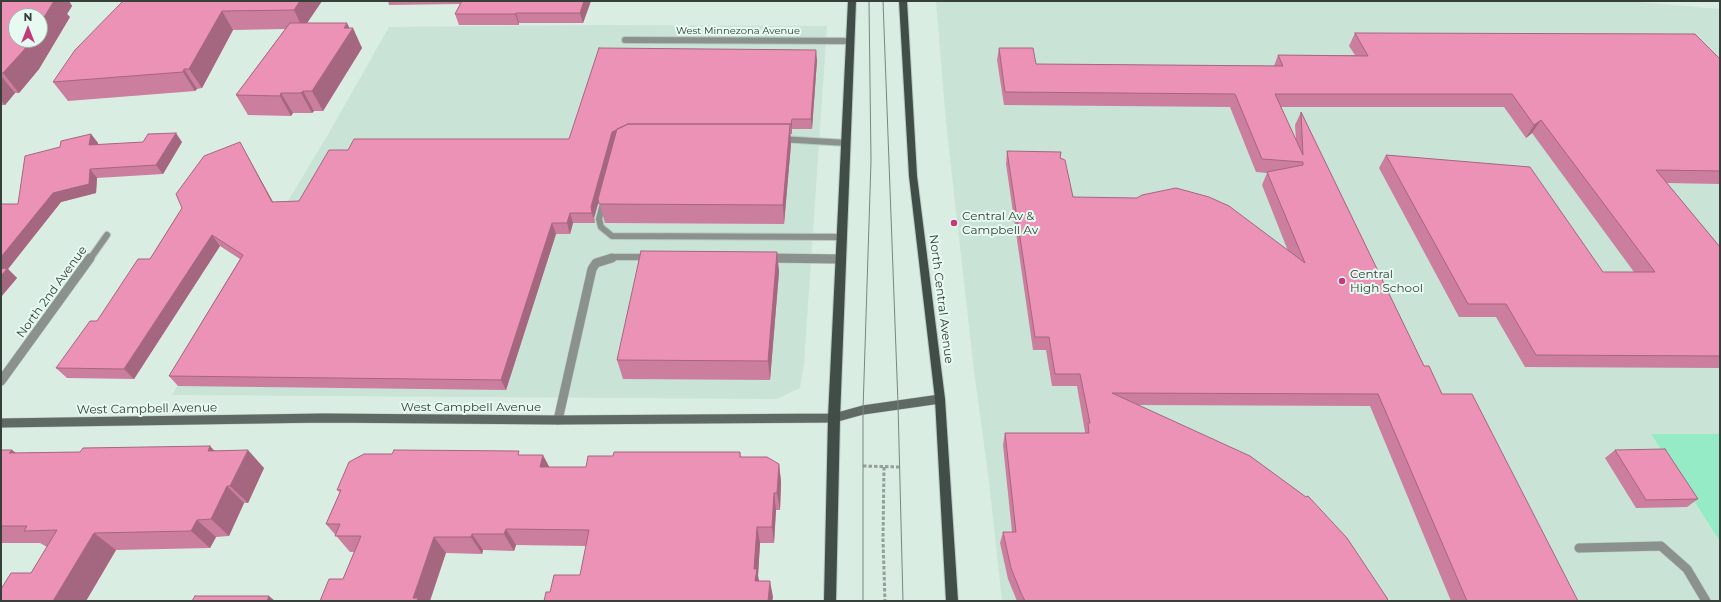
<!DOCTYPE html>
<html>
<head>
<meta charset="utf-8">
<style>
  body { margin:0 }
  #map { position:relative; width:1721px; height:602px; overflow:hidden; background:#daede3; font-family:Montserrat,sans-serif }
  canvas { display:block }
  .frame { position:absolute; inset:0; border:2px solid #373f3b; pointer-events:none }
  .north { position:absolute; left:8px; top:8px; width:40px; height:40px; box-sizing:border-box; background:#e7faf1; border:1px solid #a1afa8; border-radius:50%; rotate:0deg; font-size:11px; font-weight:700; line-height:16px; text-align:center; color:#373f3b }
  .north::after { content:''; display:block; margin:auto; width:14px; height:18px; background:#c03a7c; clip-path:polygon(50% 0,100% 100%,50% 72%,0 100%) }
</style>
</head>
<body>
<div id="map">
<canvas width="1721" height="602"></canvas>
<div class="frame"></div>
<div class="north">N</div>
</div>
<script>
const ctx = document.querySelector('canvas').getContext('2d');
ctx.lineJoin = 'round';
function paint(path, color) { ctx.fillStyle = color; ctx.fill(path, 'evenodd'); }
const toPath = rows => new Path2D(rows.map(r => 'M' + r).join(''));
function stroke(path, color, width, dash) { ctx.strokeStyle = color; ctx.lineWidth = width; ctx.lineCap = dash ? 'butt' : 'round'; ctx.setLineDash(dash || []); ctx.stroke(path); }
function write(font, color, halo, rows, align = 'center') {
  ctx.font = font + ' Montserrat,sans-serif'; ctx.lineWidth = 4; ctx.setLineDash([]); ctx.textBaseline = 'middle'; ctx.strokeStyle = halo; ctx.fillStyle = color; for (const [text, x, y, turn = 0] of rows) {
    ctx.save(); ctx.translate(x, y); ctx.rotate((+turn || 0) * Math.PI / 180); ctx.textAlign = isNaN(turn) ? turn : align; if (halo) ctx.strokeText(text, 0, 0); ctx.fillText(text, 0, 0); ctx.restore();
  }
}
paint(toPath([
  [936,1,1629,1,1720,9,1720,434,1651,434,1720,543,1720,601,1002,601,989,481,974,371,946,122],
  [598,25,827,26,804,364,800,388,777,399,172,395,330,131,389,27]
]), '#c9e3d6');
paint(toPath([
  [1651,434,1720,434,1720,542]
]), '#94ebc5');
const laneFar1 = toPath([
  [780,139,847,143],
  [604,200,599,219,601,227,612,236,841,237],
  [767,258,835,259],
  [608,259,615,257,649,257]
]);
const lane = toPath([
  [767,258,840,259],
  [558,420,592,269,596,263,612,258],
  [1579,548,1661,546,1687,569,1706,601]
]);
const streetFar1 = toPath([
  [625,40,851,41],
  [90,259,107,235]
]);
const street = toPath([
  [1,381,90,258]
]);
const secondary = toPath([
  [1,423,324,418,558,420,834,418,863,410,940,399]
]);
const primary = toPath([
  [848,1,856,1,840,418,836,601,824,601,828,418,848,1],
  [899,1,907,1,917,176,945,399,958,601,946,601,935,399,909,176,899,1]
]);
stroke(laneFar1, '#b9cac1', 8);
stroke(lane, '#b9cac1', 10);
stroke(streetFar1, '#b9cac1', 8);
stroke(street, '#b9cac1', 10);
stroke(secondary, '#b9cac1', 10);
stroke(primary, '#b9cac1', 2);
stroke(toPath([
  [863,466,900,467],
  [884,467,883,540,885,601]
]), '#92a099', 3, [3.5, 2]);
stroke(laneFar1, '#8b928e', 6);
stroke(lane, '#8b928e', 9);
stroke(streetFar1, '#8b928e', 6);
stroke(street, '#8b928e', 9);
stroke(secondary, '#5f6a64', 9);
paint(primary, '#404e47');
stroke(toPath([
  [883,1,898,404,903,601],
  [863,601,863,410,871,161,869,1]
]), '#7a8680', 1);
paint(toPath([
  [1,1,69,1,72,6,67,14,70,17,39,69,19,93,15,93,5,105,1,105],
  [123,1,322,1,307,23,350,28,362,48,323,111,314,111,312,113,293,113,291,116,248,115,236,95,285,29,233,30,202,88,197,89,195,91,68,101,53,82],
  [388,1,591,1,583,23,519,23,519,25,459,25,455,14,460,4,389,5],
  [1355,33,1720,59,1720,184,1667,183,1720,247,1720,368,1525,367,1496,317,1459,317,1379,168,1386,155,1603,272,1634,272,1532,133,1526,138,1504,107,1281,107,1296,140,1295,125,1301,112,1424,366,1578,601,1451,601,1370,406,1139,405,1388,601,1017,601,1008,579,1000,543,1003,532,1012,532,1003,445,1005,433,1085,433,1085,432,1077,386,1052,386,1046,350,1033,350,1006,164,1007,151,1060,158,1073,197,1288,251,1262,185,1267,173,1256,172,1230,107,1004,105,997,60,999,48,1036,64,1274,66,1278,55,1355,55,1349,46],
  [817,60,812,129,792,129,792,134,790,134,791,144,784,224,605,223,599,201,594,218,595,223,573,223,570,234,556,234,506,390,178,386,169,376,240,259,220,246,134,379,67,378,56,368,150,259,182,208,246,153,273,202,299,201,348,150,569,139],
  [91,134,98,143,98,145,182,142,163,174,97,178,96,193,61,202,8,269,17,278,1,297,1,204,18,204,60,147],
  [777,252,779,272,770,380,623,379,617,360],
  [1,450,12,450,16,453,214,450,264,468,248,503,244,503,229,536,216,537,210,548,116,550,86,601,1,601,31,573,47,547,40,543,1,543],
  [1615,450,1698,499,1687,507,1636,508,1605,458],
  [740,452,741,457,779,464,781,482,780,510,776,510,774,543,760,543,758,576,759,581,773,597,772,601,544,601,550,592,580,575,586,546,516,545,514,551,483,550,482,554,446,553,343,579,354,552,350,552,326,524,340,492,337,490,521,455,549,467,586,467,613,456]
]), '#cb7e9d');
paint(toPath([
  [53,1,69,1,72,6,67,14,70,17,39,69,19,93,3,73,30,40,40,40,40,24],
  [300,1,322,1,303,29,294,10],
  [584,1,591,1,583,23,580,13],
  [222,11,233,30,202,88,189,69],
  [516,13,519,23,519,25,515,14],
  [347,23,351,31,353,28,362,48,323,111,312,91],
  [816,50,817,60,812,129,811,119],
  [184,69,197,89,195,91,183,72],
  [1,76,15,93,5,105,1,100],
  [303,91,314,111,312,113,301,93],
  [281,93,293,113,291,116,280,96],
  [792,119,792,134,791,124],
  [1541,120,1532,133,1526,138,1534,125],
  [628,124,614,143,594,218,595,223,592,213,591,207,612,132],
  [790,124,791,144,784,224,783,205],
  [176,133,182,142,163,174,156,165],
  [91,134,98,143,97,155,89,145],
  [240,142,246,153,279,213,272,202],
  [90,169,97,178,96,193,61,202,8,269,17,278,1,297,1,257,53,193],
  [570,213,573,223,570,234,567,223],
  [552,223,556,234,506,390,501,380],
  [212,235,220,246,134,379,124,369],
  [777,252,779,272,770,380,768,361],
  [210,446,227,464,208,451],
  [12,450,34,467,9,453],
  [248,450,264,468,248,503,230,486],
  [543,455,552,472,540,467],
  [779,464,781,482,780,510,777,493],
  [227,486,244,503,229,536,211,519],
  [774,493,776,510,774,543,772,527],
  [197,520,216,537,210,548,191,531],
  [757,527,760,543,758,576,760,585,755,581,754,569],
  [506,529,516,545,514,551,504,534],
  [94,533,116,550,86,601,53,601],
  [472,534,483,550,482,554,471,537],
  [434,537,446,553,430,601,415,601,413,598],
  [770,581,773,597,772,601,768,601],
  [269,596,275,601,267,601]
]), '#a5667f');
const building = toPath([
  [1,1,54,1,40,24,40,16,16,16,16,40,30,40,24,50,3,73,1,73,1,1],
  [123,1,300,1,294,10,222,11,189,69,184,69,183,72,53,82,75,50,123,1],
  [462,1,584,1,580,13,516,13,515,14,455,14,462,1],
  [290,23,347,23,344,28,353,28,312,91,303,91,301,93,281,93,280,96,236,95,290,23],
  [1355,33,1695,34,1720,59,1720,171,1656,170,1720,247,1720,356,1536,355,1506,304,1468,304,1386,155,1530,167,1603,272,1655,272,1541,120,1534,125,1512,94,1275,94,1303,155,1301,112,1424,366,1429,366,1442,394,1472,394,1578,601,1467,601,1378,394,1112,393,1250,456,1306,497,1308,496,1347,538,1387,598,1388,601,1025,601,1021,593,1011,568,1003,532,1016,532,1005,433,1089,433,1088,423,1090,423,1080,374,1055,374,1049,337,1035,337,1007,151,1061,152,1060,158,1065,160,1073,197,1137,198,1142,195,1176,188,1209,197,1229,206,1305,263,1267,172,1303,165,1303,162,1262,159,1235,94,1005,92,999,48,1033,48,1036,64,1283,66,1278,55,1368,56,1355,33],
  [599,48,816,50,811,119,792,119,791,124,628,124,612,132,591,207,592,213,570,213,567,223,552,223,501,380,169,376,243,255,212,235,124,369,56,368,90,321,97,321,138,259,150,259,182,208,176,194,204,156,240,142,272,202,299,201,329,150,348,150,354,139,569,139,599,48],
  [628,124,790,124,783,205,599,204,598,199,617,129,628,124],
  [176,133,156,165,90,169,89,184,53,193,1,257,1,204,18,204,25,156,60,147,61,141,91,134,89,145,143,142,148,134,176,133],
  [641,251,777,252,768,361,617,360,641,251],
  [1,268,7,269,1,276,1,268],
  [210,446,208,451,248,450,230,486,227,486,211,519,197,520,191,531,94,533,53,601,1,601,1,589,11,573,31,573,57,530,24,531,27,526,1,526,1,450,12,450,9,453,80,452,83,448,210,446],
  [1665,449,1698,499,1646,500,1615,450,1665,449],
  [394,450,519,451,518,455,543,455,540,467,586,467,588,456,613,456,614,452,740,452,740,457,767,457,779,464,777,493,774,493,772,527,757,527,754,569,757,569,755,581,770,581,768,601,544,601,546,592,550,592,554,575,580,575,589,530,506,529,504,534,472,534,471,537,434,537,413,598,418,598,417,601,320,601,329,579,343,579,361,536,335,536,340,524,326,524,341,490,337,490,349,462,364,454,392,454,394,450],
  [195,596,269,596,267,601,192,601,195,596]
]);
paint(building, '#ec92b6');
stroke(building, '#a5667f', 1);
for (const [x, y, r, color] of [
  [954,223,4,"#c03a7c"],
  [1342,281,4,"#c03a7c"]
]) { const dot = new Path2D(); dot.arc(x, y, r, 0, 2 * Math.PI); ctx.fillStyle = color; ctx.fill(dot); stroke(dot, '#e7faf1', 1.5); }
write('10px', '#373f3b', '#e7faf1', [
  ["West Minnezona Avenue",738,31]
]);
write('12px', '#373f3b', '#e7faf1', [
  ["Central Av &",962,216],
  ["Campbell Av",962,230],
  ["Central",1350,274],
  ["High School",1350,288]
], 'left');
write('12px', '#373f3b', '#e7faf1', [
  ["North 2nd Avenue",52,292,-54],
  ["North Central Avenue",941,299,83],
  ["West Campbell Avenue",471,407],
  ["West Campbell Avenue",147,409,-1]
]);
</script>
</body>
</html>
